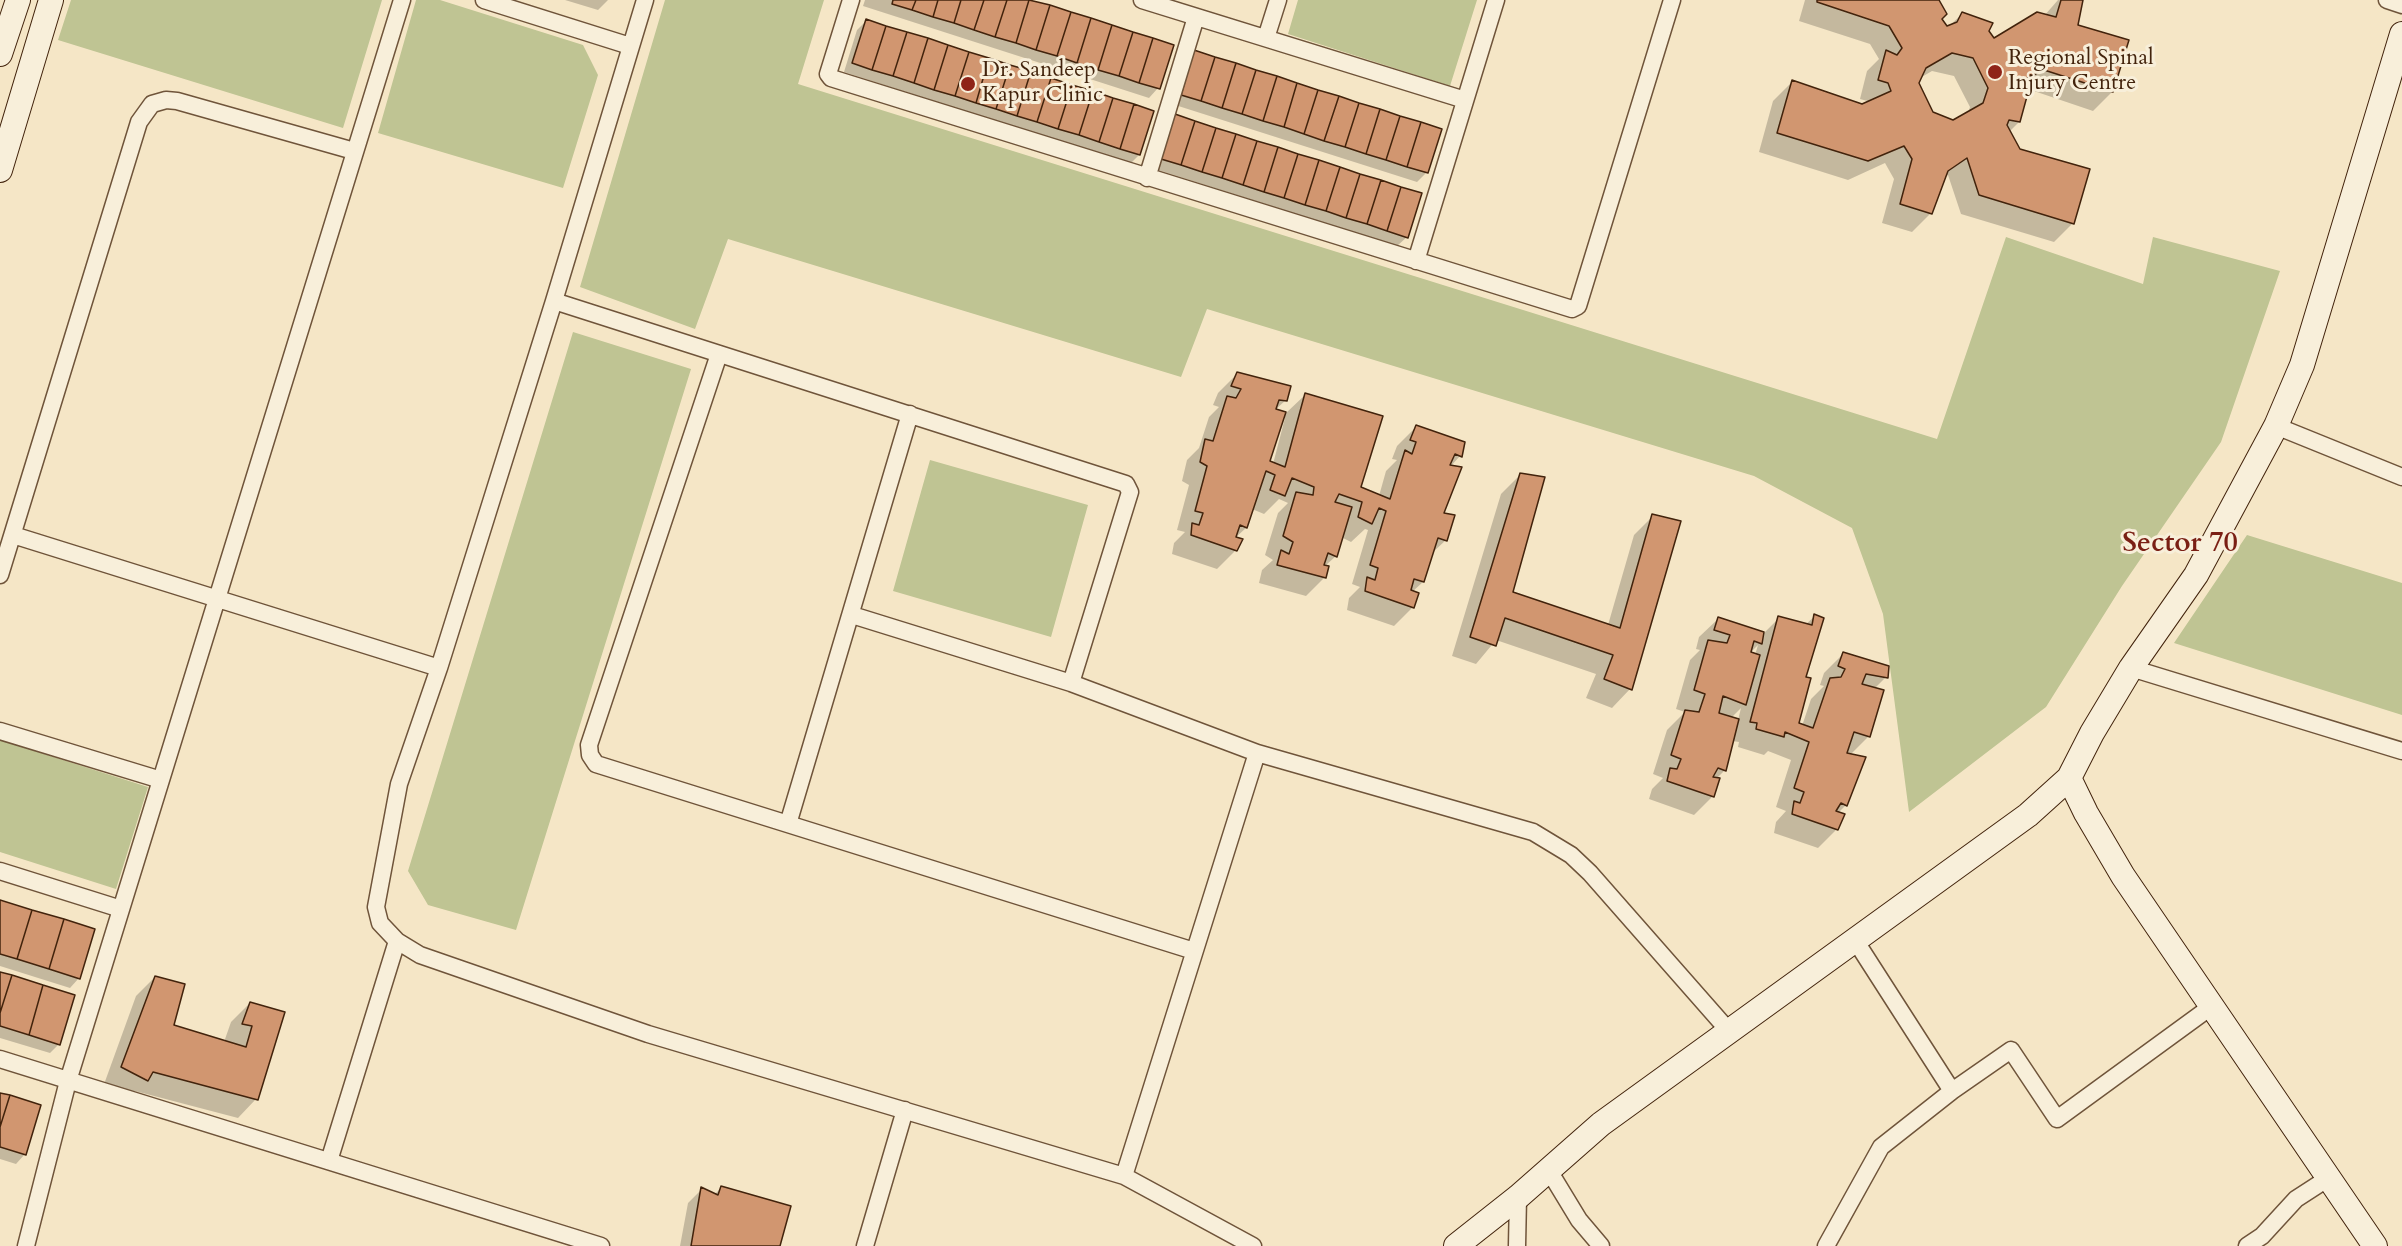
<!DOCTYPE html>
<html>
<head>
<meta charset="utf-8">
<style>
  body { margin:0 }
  canvas { display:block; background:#f5e6c6 }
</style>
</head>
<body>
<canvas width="2402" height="1246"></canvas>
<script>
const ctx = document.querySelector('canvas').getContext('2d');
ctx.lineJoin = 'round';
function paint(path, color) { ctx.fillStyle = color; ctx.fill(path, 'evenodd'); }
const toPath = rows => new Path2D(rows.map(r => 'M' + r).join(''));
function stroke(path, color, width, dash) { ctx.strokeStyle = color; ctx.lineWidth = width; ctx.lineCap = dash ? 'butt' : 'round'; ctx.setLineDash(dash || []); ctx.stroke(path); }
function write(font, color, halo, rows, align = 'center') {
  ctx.font = font + ' Cardo,serif'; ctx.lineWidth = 6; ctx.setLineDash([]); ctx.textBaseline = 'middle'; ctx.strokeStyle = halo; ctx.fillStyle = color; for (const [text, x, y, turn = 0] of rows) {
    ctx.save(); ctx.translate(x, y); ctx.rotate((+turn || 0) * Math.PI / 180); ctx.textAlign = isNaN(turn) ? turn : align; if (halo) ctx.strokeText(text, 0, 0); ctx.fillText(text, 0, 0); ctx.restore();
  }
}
paint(toPath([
  [71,0,382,0,343,128,58,40],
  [416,0,440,0,583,45,598,75,563,188,378,133],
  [665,0,824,0,798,84,1937,439,2006,237,2143,284,2153,237,2280,271,2221,442,2122,586,2046,707,1909,812,1883,614,1852,528,1754,476,1207,309,1181,377,728,239,695,329,580,287],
  [1298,0,1477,0,1450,86,1288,34],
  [573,332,691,369,516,930,428,905,408,871],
  [930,460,1088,505,1051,637,893,591],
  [2247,535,2402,583,2402,715,2174,643],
  [0,740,148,787,116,889,0,852]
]), '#bfc493');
paint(toPath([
  [565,0,608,0,598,10],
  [865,0,1029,0,1158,88,1149,98,863,6],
  [1805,0,1938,0,1940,19,1947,28,1962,14,1987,31,1993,40,2044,16,2058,0,2082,0,2076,26,2127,41,2112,92,2093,111,2028,89,2019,122,2009,132,2019,150,2073,223,2054,242,1961,214,1948,175,1944,178,1931,213,1912,232,1882,223,1894,179,1885,163,1848,180,1759,152,1773,101,1792,82,1862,106,1871,102,1860,99,1867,71,1879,59,1870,44,1799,21],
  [1932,71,1954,76,1970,107,1968,113,1953,122,1932,113,1918,83,1920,78],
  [866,21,1139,155,1130,164,844,72,857,30],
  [1185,61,1440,130,1426,173,1417,182,1172,104],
  [1166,125,1407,237,1397,246,1152,168],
  [1237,374,1286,400,1275,410,1286,413,1305,395,1360,488,1379,496,1386,471,1397,460,1392,459,1397,446,1416,427,1463,443,1460,456,1450,467,1442,514,1446,540,1431,554,1423,582,1412,592,1413,607,1394,626,1347,610,1349,598,1360,587,1352,584,1368,530,1365,529,1351,542,1341,537,1336,556,1325,566,1325,577,1306,596,1259,583,1262,570,1273,560,1265,555,1278,513,1288,503,1279,499,1264,514,1252,509,1246,528,1235,538,1236,550,1217,569,1172,554,1174,543,1185,532,1177,530,1189,485,1182,481,1187,460,1199,448,1209,417,1219,407,1213,405,1218,393],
  [1282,418,1285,418,1273,464,1268,462],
  [1520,475,1512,593,1608,625,1634,535,1653,516,1630,689,1612,708,1586,698,1596,674,1496,640,1476,664,1452,656,1501,494],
  [1815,616,1797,724,1802,726,1811,699,1824,686,1820,685,1824,673,1843,654,1886,677,1874,689,1869,736,1850,755,1846,805,1838,813,1837,829,1818,848,1774,833,1776,822,1786,811,1776,807,1791,760,1768,751,1764,755,1738,747,1739,742,1732,741,1725,770,1716,779,1713,796,1694,815,1649,799,1652,789,1663,778,1653,774,1667,730,1685,712,1676,709,1690,660,1700,650,1696,649,1699,637,1718,619,1764,633,1779,618,1805,625],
  [1758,645,1755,655,1750,653],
  [1741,708,1738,720,1731,718],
  [0,902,79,978,70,988,0,966],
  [0,973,59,1044,50,1053,0,1038],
  [155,977,172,1026,224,1042,231,1022,250,1003,283,1013,256,1099,238,1118,135,1091,128,1099,103,1087,136,996],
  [0,1094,25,1154,16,1164,0,1159],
  [722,1187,779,1246,680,1246,688,1203,702,1189,714,1195]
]), '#0003');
const building = toPath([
  [893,0,916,0,912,10,892,4,893,0],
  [916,0,938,0,933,17,912,10,916,0],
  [938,0,961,0,954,23,933,17,938,0],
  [961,0,984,0,974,30,954,23,961,0],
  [984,0,1007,0,995,37,974,30,984,0],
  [1007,0,1029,0,1016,43,995,37,1007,0],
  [1029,0,1050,5,1036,50,1016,43,1029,0],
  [1817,0,1939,0,1947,14,1942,19,1947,26,1957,22,1962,12,1993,23,1989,31,1994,38,2037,12,2056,17,2061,0,2083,0,2078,25,2129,40,2113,92,2044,70,2016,83,2019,88,2029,89,2020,122,2009,120,2007,125,2020,149,2090,169,2074,224,1979,195,1967,158,1948,171,1932,214,1900,204,1912,159,1904,146,1868,161,1777,133,1792,80,1862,104,1891,91,1888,83,1878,80,1886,50,1897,55,1902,48,1889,26,1817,2,1817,0],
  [1952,53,1973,58,1988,88,1983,103,1953,120,1933,112,1919,83,1926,68,1952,53],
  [1050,5,1071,12,1057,56,1036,50,1050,5],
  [1071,12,1091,18,1077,63,1057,56,1071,12],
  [1091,18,1112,25,1098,70,1077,63,1091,18],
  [866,19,886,26,872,70,852,63,866,19],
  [1112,25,1133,32,1119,76,1098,70,1112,25],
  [886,26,907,32,893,76,872,70,886,26],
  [907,32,928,38,914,83,893,76,907,32],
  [1133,32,1153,38,1139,83,1119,76,1133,32],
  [928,38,948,45,934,90,914,83,928,38],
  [1153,38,1174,45,1160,89,1139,83,1153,38],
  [948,45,969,52,955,96,934,90,948,45],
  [1194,50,1215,57,1201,101,1181,95,1194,50],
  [969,52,989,58,976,103,955,96,969,52],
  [1215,57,1236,63,1222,108,1201,101,1215,57],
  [989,58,1010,65,996,109,976,103,989,58],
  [1236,63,1256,70,1242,114,1222,108,1236,63],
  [1010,65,1031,71,1017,116,996,109,1010,65],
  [1256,70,1277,76,1263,121,1242,114,1256,70],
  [1031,71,1051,78,1037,122,1017,116,1031,71],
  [1277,76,1297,83,1284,127,1263,121,1277,76],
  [1051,78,1072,85,1058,129,1037,122,1051,78],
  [1297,83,1318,90,1304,134,1284,127,1297,83],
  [1072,85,1093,91,1079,135,1058,129,1072,85],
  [1318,90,1339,96,1324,141,1304,134,1318,90],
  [1093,91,1113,98,1099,142,1079,135,1093,91],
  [1339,96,1359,103,1345,147,1324,141,1339,96],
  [1113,98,1134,104,1120,149,1099,142,1113,98],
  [1359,103,1380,109,1366,154,1345,147,1359,103],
  [1134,104,1154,111,1140,155,1120,149,1134,104],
  [1380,109,1400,116,1386,160,1366,154,1380,109],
  [1175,114,1195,121,1181,165,1161,159,1175,114],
  [1400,116,1421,122,1407,167,1386,160,1400,116],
  [1195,121,1216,128,1202,172,1181,165,1195,121],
  [1421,122,1442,129,1428,173,1407,167,1421,122],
  [1216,128,1236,134,1222,178,1202,172,1216,128],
  [1236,134,1257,141,1243,185,1222,178,1236,134],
  [1257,141,1278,147,1264,192,1243,185,1257,141],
  [1278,147,1298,154,1284,198,1264,192,1278,147],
  [1298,154,1319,160,1305,205,1284,198,1298,154],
  [1319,160,1340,167,1326,211,1305,205,1319,160],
  [1340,167,1360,174,1346,218,1326,211,1340,167],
  [1360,174,1381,180,1367,224,1346,218,1360,174],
  [1381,180,1401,187,1387,231,1367,224,1381,180],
  [1401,187,1422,193,1408,238,1387,231,1401,187],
  [1237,372,1291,386,1287,401,1279,400,1276,409,1286,412,1270,461,1285,467,1305,393,1383,416,1361,487,1390,499,1405,450,1412,454,1416,442,1410,440,1416,425,1465,442,1462,457,1455,454,1450,465,1462,467,1444,513,1455,515,1447,541,1438,538,1424,582,1414,579,1411,590,1419,593,1414,608,1365,591,1367,577,1375,580,1378,568,1370,565,1386,511,1379,508,1372,524,1358,517,1362,502,1339,494,1335,502,1352,507,1337,557,1328,553,1324,565,1329,566,1326,578,1277,565,1281,550,1289,554,1293,542,1283,536,1296,492,1313,495,1314,487,1292,478,1285,496,1270,490,1275,475,1266,471,1247,528,1240,525,1236,537,1243,539,1237,551,1191,535,1192,523,1199,525,1203,513,1195,511,1207,466,1200,462,1205,439,1213,441,1227,396,1236,398,1241,389,1231,386,1237,372],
  [1520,473,1545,477,1513,592,1620,628,1652,514,1681,521,1632,690,1604,679,1613,655,1505,618,1496,646,1470,637,1520,473],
  [1814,614,1824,618,1806,677,1811,678,1799,723,1813,728,1830,678,1841,677,1845,669,1838,666,1843,652,1889,666,1888,678,1866,674,1862,684,1884,690,1870,737,1854,732,1847,753,1866,757,1847,806,1841,803,1836,811,1845,814,1838,830,1792,814,1794,801,1800,803,1804,792,1794,788,1809,742,1785,732,1784,737,1756,729,1757,723,1750,722,1778,616,1812,625,1814,614],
  [1718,617,1764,632,1762,644,1754,641,1751,652,1760,655,1746,705,1723,696,1719,713,1739,719,1726,771,1718,768,1713,777,1720,778,1714,797,1667,781,1670,768,1677,769,1681,759,1671,755,1685,710,1699,712,1705,694,1694,690,1708,640,1727,643,1730,635,1714,630,1718,617],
  [0,900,32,910,17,959,0,954,0,900],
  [32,910,64,919,49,969,17,959,32,910],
  [64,919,95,929,80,979,49,969,64,919],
  [0,972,12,975,0,1013,0,972],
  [12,975,43,985,29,1035,0,1026,0,1013,12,975],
  [155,976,185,984,174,1025,246,1047,252,1026,242,1024,250,1002,285,1012,258,1100,153,1072,148,1081,121,1067,155,976],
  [43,985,75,995,60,1045,29,1035,43,985],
  [0,1093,10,1095,0,1127,0,1093],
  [10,1095,41,1105,26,1155,0,1147,0,1127,10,1095],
  [721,1186,791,1206,780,1246,691,1246,701,1187,718,1195,721,1186]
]);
paint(building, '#d19670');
stroke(building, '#42230c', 1.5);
const street = toPath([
  [484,0,630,46],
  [645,0,554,301,439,668,399,784,376,907,380,923,397,941,420,955,648,1034,1124,1176,1253,1246],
  [851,0,828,74,831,78,1572,309,1578,306,1672,0],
  [1142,0,1465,100],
  [2387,0,2402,5],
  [1266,38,1278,0],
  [1147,178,1196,17],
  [1416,261,1496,0],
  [554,301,1126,484,1130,492,1071,683],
  [719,354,589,745,590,755,596,764,1194,951],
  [2276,426,2402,477],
  [13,535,439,668],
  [0,575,139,122,152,104,166,100,177,101,354,151],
  [852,615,1071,683,1257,753,1533,832,1571,855,1590,873,1728,1030],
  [2131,668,2402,751],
  [0,731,161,780],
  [788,824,910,414],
  [0,871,121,909],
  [1855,940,1952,1091,2011,1050,2057,1119,2212,1006],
  [0,1059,601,1246],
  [329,1161,397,941],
  [1548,1169,1579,1220,1601,1246],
  [1124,1176,1257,753],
  [26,1246,68,1081,402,0],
  [865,1246,905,1110],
  [1517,1246,1518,1197],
  [1826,1246,1881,1147,1952,1091],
  [2247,1246,2262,1236,2296,1199,2330,1177]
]);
const secondary = toPath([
  [0,54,18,0],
  [0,170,51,0],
  [1456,1246,1518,1197,1601,1124,2028,815,2069,778],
  [2375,1246,2123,876,2086,813,2069,778,2092,733,2131,668,2196,575,2276,426,2302,365,2402,34]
]);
stroke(street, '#6f543a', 19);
stroke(secondary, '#42230c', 26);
stroke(street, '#f8efda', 16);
stroke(secondary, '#f8efda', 24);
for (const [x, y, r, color] of [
  [1995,72,8,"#8f2418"],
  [968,84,8,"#8f2418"]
]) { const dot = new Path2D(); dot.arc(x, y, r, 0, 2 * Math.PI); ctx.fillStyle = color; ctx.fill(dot); stroke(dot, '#f8efda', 2); }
write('22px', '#42230c', '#f8efda', [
  ["Regional Spinal",2008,59],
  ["Injury Centre",2008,84],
  ["Dr. Sandeep",982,71],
  ["Kapur Clinic",982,96]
], 'left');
write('bold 28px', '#7a1f14', '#f8efda', [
  ["Sector 70",2180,545]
]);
</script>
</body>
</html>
